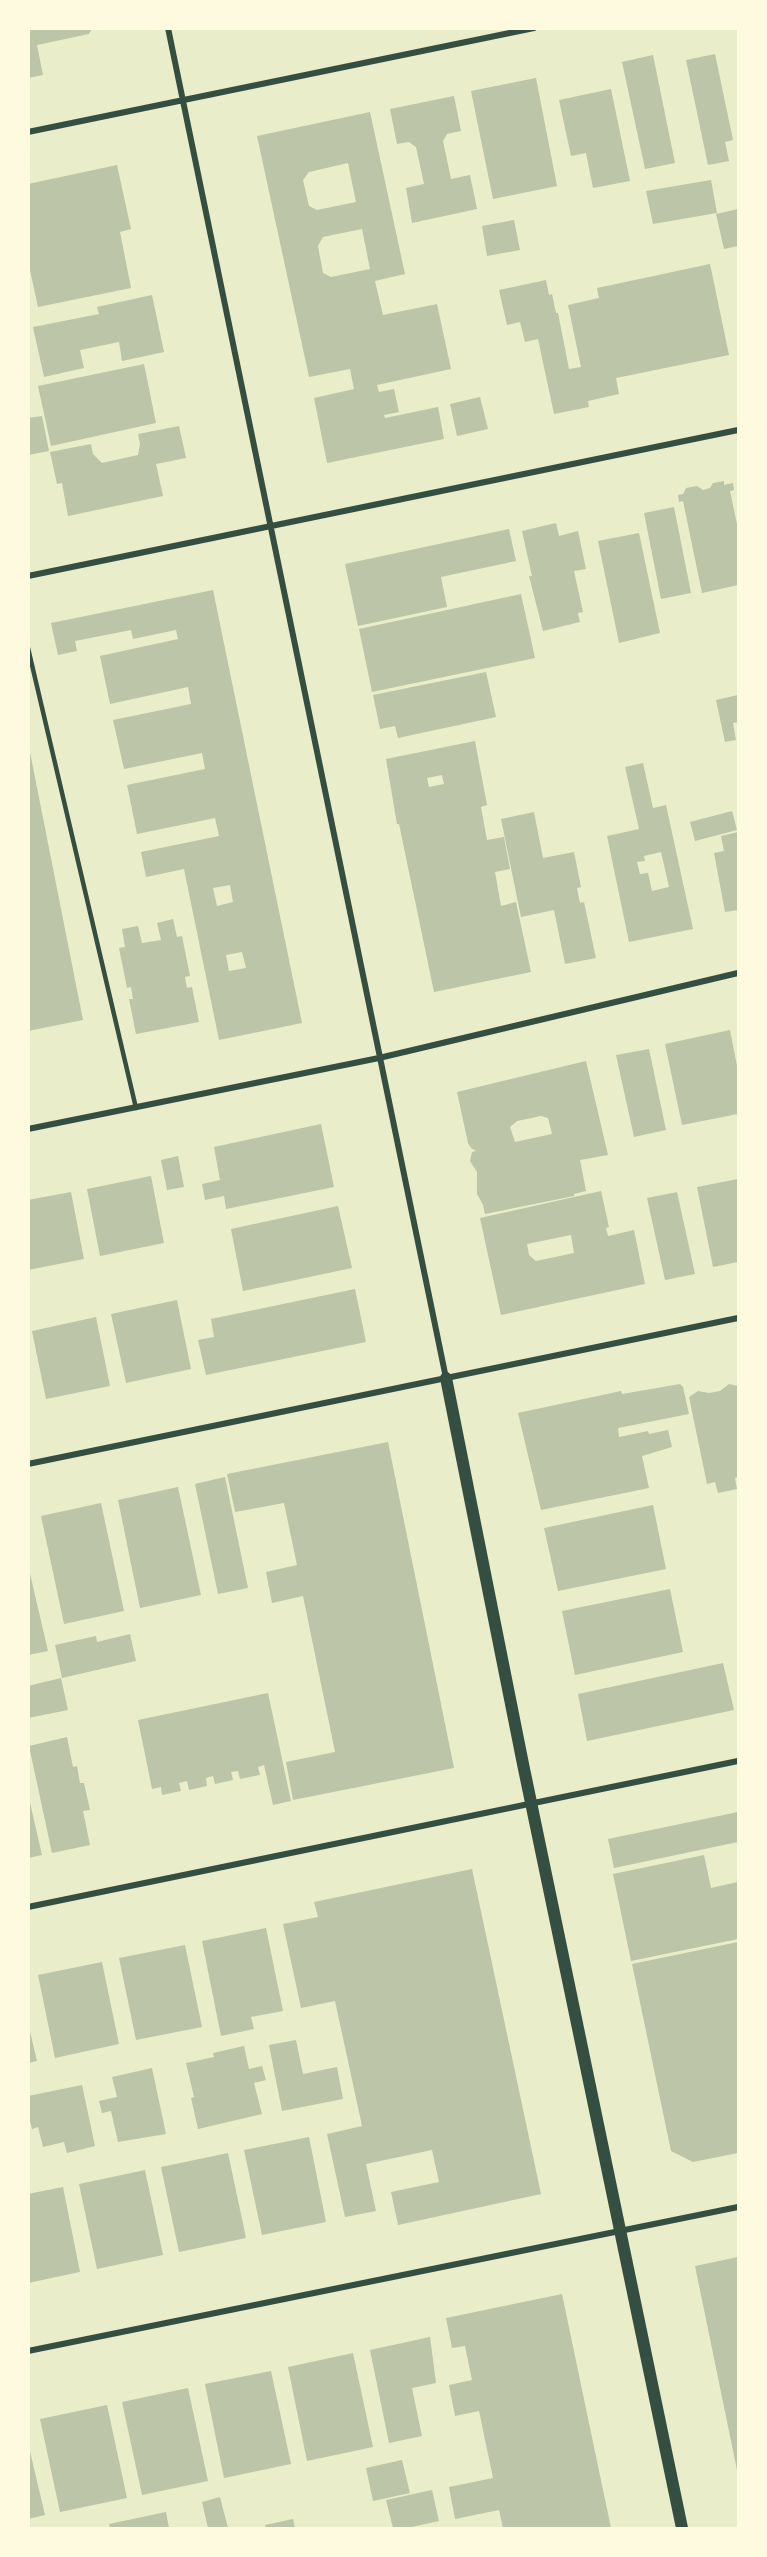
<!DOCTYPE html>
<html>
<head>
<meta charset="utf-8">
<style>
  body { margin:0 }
  #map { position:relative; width:767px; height:2557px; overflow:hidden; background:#e9edc9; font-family:Figtree,sans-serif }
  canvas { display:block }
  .frame { position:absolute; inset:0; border:30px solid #fefae0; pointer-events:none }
</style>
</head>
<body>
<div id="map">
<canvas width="767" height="2557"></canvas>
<div class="frame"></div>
</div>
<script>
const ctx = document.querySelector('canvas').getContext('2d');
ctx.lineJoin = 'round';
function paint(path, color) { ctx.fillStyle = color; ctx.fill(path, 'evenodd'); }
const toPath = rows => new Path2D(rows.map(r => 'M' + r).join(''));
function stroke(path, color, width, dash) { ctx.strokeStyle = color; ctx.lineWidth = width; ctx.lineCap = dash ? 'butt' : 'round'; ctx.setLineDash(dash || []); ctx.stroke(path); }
paint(toPath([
  [28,28,92,28,89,34,37,45,43,75,28,78],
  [715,54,733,140,725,142,729,161,708,165,686,60],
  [653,55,675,163,645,169,622,62],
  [536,78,557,186,493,199,471,91],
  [611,89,630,181,593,188,586,153,571,156,559,100],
  [454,96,461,131,447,134,443,141,451,179,470,175,477,209,412,223,406,188,424,184,416,147,409,142,397,144,390,109],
  [370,112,405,274,375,281,383,315,437,304,451,369,377,385,379,392,394,389,399,412,384,415,385,418,438,407,444,439,327,463,314,398,354,389,350,369,309,377,257,136],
  [348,163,356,202,317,210,309,206,303,180,309,172],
  [362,229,370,269,331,277,323,273,318,246,323,237],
  [117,165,131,229,120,232,131,288,38,307,28,261,28,184],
  [711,180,717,213,653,224,646,191],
  [738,209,738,246,724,249,716,214],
  [514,220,520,250,487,256,482,226],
  [710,264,729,355,616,378,619,394,588,401,589,407,554,414,538,339,525,342,520,322,507,325,499,290,546,280,549,295,552,294,556,313,558,313,569,369,581,367,568,305,599,298,597,288],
  [152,295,164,352,122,361,119,342,80,350,84,368,44,377,33,327,99,314,97,307],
  [144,364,156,423,51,446,38,386],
  [480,397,488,429,457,436,450,404],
  [42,416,49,451,28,455,28,418],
  [179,426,186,458,156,464,163,496,68,516,62,483,57,484,50,452,91,444,93,454,102,463,138,455,140,444,138,434],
  [724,481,724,485,733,483,734,490,730,491,738,529,738,585,702,593,683,501,679,502,678,495,683,494,686,488,697,486,703,490,710,488,713,483],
  [674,507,691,593,661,599,644,513],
  [556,523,559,536,578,531,586,569,574,571,583,612,578,613,580,622,543,631,529,576,532,576,522,531],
  [509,529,516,561,441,577,447,607,358,626,345,564],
  [639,533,660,633,619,643,598,541],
  [213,590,302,1023,219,1040,184,869,146,877,141,852,219,836,215,818,137,834,127,785,205,769,202,753,124,769,113,720,191,704,188,687,110,704,100,656,178,639,176,630,133,639,131,630,75,641,77,651,58,655,51,623],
  [230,885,233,902,217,906,213,888],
  [242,952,246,968,229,971,226,955],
  [521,594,535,658,372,692,359,629],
  [486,672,496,717,398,738,395,726,380,729,373,695],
  [738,695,738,722,733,723,736,740,725,742,716,700],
  [475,741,487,805,481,807,487,840,504,837,510,869,495,872,501,906,516,902,531,972,434,992,399,824,397,824,386,759],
  [442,775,444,784,429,787,427,778],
  [28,742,83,1020,28,1031],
  [643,763,653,808,666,805,693,929,629,942,607,836,639,829,625,767],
  [661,852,669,887,652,891,648,873,640,874,637,862,645,861,644,856],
  [732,811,737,830,695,841,690,822],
  [534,812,543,858,574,852,581,887,577,888,580,903,584,902,596,958,565,964,554,910,521,917,501,819],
  [738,832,738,910,725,912,714,853,724,851,721,836],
  [173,919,177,937,182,936,190,976,185,977,187,988,192,987,199,1022,136,1034,129,999,133,999,131,987,127,988,119,948,125,947,122,929,138,926,142,943,161,940,157,923],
  [730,1030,738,1071,738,1114,682,1125,665,1044],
  [649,1049,666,1130,634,1137,616,1055],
  [586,1061,608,1155,580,1160,586,1191,574,1194,574,1196,485,1214,483,1205,477,1194,477,1172,470,1161,472,1152,476,1151,471,1148,468,1143,457,1092],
  [541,1116,548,1118,552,1134,515,1142,510,1127,517,1121],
  [321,1124,334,1187,226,1209,224,1196,205,1200,202,1184,220,1180,214,1147],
  [178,1156,184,1187,167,1190,161,1160],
  [151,1176,164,1243,100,1256,87,1189],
  [738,1179,738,1262,713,1267,697,1187],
  [601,1191,609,1227,606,1228,608,1236,634,1230,645,1284,501,1315,480,1218],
  [571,1235,574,1253,536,1261,529,1255,527,1244],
  [71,1192,84,1259,28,1270,28,1200],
  [677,1192,695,1274,665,1280,647,1198],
  [338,1206,352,1268,243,1291,231,1229],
  [355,1289,366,1342,206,1375,198,1340,214,1337,211,1319],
  [177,1300,191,1369,126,1383,111,1314],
  [96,1317,110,1386,46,1399,32,1331],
  [680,1384,683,1387,689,1414,618,1428,619,1437,648,1431,649,1434,668,1430,672,1447,642,1456,649,1488,541,1510,518,1413,621,1391,622,1394],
  [729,1384,738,1386,738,1477,735,1478,737,1489,718,1493,715,1482,707,1484,689,1397,698,1391,709,1393,720,1391],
  [388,1442,454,1768,293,1800,286,1762,335,1752,303,1596,272,1603,266,1572,297,1565,284,1503,235,1512,227,1474],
  [225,1477,248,1588,218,1594,195,1484],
  [178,1487,201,1595,140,1608,118,1500],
  [101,1503,124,1611,64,1624,41,1516],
  [653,1505,666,1569,558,1591,544,1528],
  [28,1565,48,1651,28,1655],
  [670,1589,683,1652,575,1675,562,1611],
  [130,1634,136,1661,62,1678,55,1645,96,1636,97,1642],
  [723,1663,734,1710,587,1741,578,1694],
  [61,1678,68,1710,28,1718,28,1686],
  [268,1693,291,1801,273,1805,264,1765,258,1767,260,1775,240,1779,238,1771,231,1772,233,1780,215,1784,213,1776,206,1778,207,1786,189,1790,187,1781,179,1783,181,1791,162,1795,161,1787,152,1789,138,1720],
  [67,1737,73,1767,77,1766,80,1783,84,1783,90,1810,83,1811,90,1845,52,1853,29,1746],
  [28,1794,42,1855,28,1858],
  [738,1812,738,1842,614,1868,608,1839],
  [704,1855,711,1888,738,1882,738,1939,631,1961,613,1874],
  [472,1869,541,2194,398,2225,391,2192,439,2182,432,2150,366,2164,376,2211,345,2217,327,2134,362,2126,335,2001,301,2008,283,1924,318,1917,314,1902],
  [266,1928,283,2011,251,2017,254,2029,221,2036,202,1941],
  [738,1942,738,2153,693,2162,671,2151,632,1964],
  [185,1945,202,2027,136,2040,119,1958],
  [102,1962,119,2044,55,2058,38,1975],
  [28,2023,37,2061,28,2063],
  [296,2040,303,2074,337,2067,343,2099,282,2111,269,2045],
  [244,2046,249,2069,262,2066,266,2080,254,2083,262,2114,198,2129,191,2098,194,2097,186,2063,214,2057,213,2053],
  [152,2068,166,2134,118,2142,111,2111,102,2113,99,2101,117,2097,112,2077],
  [82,2085,95,2146,67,2153,64,2142,43,2147,38,2127,32,2129,28,2113,28,2096],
  [309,2137,326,2222,262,2235,244,2150],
  [228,2153,246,2238,179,2252,161,2167],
  [145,2170,163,2255,97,2269,79,2184],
  [63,2187,80,2272,28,2283,28,2194],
  [738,2257,738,2470,737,2470,695,2266],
  [562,2294,611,2528,503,2528,499,2510,455,2519,449,2487,493,2478,479,2411,455,2416,449,2385,472,2380,465,2346,452,2348,446,2318],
  [430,2337,436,2383,412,2388,422,2436,389,2443,370,2350],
  [353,2353,373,2447,307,2461,288,2367],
  [271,2371,291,2464,224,2478,205,2384],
  [188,2388,208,2481,142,2495,122,2402],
  [107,2405,127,2498,60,2512,40,2419],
  [28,2443,45,2515,28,2519],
  [402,2460,410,2493,373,2501,366,2468],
  [432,2490,439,2521,407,2528,393,2528,386,2500],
  [220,2497,228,2528,208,2528,202,2502],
  [166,2512,169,2528,110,2528,109,2524],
  [293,2519,295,2528,266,2528,265,2525]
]), '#bcc5a7');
stroke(toPath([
  [28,648,136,1108]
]), '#344e41', 4.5);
stroke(toPath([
  [168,28,446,1378],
  [28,132,534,28],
  [28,576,738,430],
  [28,1129,379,1058,738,973],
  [28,1464,738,1318],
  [28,1907,738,1761],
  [28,2351,738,2207]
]), '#344e41', 6);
stroke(toPath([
  [446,1378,523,1764,682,2528]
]), '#344e41', 12);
</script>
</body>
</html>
